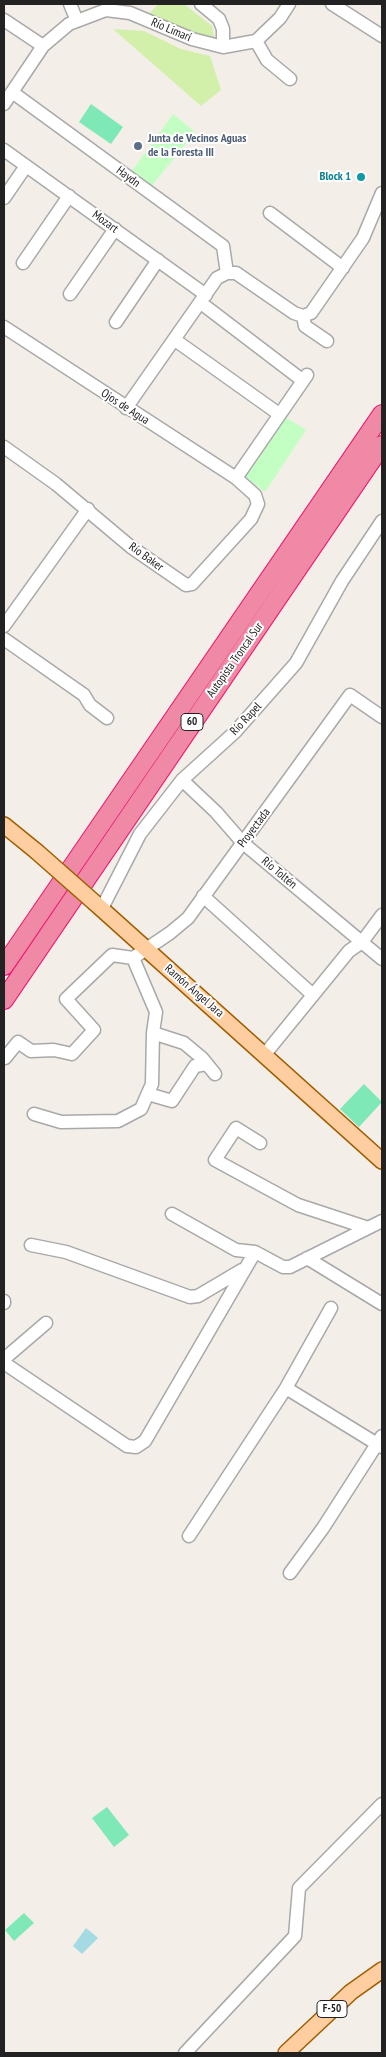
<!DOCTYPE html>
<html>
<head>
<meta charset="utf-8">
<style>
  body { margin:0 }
  #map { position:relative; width:386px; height:2057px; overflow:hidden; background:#f3eee8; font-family:"PT Sans Narrow",sans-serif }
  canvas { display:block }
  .frame { position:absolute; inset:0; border:5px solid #222; pointer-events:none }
</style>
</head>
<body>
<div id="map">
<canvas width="386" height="2057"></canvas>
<div class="frame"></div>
</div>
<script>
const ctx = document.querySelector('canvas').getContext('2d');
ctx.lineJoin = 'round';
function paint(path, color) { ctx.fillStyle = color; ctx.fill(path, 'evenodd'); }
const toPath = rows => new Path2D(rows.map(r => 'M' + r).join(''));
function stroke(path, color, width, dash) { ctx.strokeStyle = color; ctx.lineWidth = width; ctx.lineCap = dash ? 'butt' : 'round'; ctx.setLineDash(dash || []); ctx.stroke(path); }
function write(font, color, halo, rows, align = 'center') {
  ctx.font = font + ' "PT Sans Narrow",sans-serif'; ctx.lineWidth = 4; ctx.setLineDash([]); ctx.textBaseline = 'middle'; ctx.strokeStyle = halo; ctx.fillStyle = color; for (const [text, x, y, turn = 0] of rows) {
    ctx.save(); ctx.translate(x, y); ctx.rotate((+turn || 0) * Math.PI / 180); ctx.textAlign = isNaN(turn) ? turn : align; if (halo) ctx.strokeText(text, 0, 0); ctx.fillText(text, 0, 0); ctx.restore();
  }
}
paint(toPath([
  [158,4,184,4,212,26,214,37,195,35,150,13],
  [113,29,144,31,181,49,210,56,221,90,201,106]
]), '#d2f0aa');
paint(toPath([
  [173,114,195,132,150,188,132,171],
  [284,416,306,430,265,492,244,476]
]), '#c3ffc2');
paint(toPath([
  [91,104,123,127,111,144,79,122],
  [364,1084,382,1102,359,1127,340,1109],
  [107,1807,129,1835,114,1847,92,1818],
  [24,1913,34,1923,14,1941,5,1930]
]), '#7fe8b7');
paint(toPath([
  [86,1928,98,1938,82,1954,73,1946]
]), '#a4dae4');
const minor = toPath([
  [70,4,77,21],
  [201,4,219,19,223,29,223,47],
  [332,4,382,36],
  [4,20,43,46],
  [256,41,267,60,290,79],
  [12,92,223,246,227,273],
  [4,104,43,46,69,24,106,10,130,13,192,39,223,47,256,41,280,18,289,4],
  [4,150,206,295],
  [4,198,26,166],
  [270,213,343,268],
  [23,263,69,196],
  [70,294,115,229],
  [201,303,302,380],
  [303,316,305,326,327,341],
  [116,322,158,260],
  [4,327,236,478,255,495,258,504,251,519,192,584,186,585,131,547,56,484,4,447],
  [175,340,279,414],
  [126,408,217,278,227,273,236,273,294,313,303,316,311,313,363,238,382,193],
  [236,478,307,375],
  [4,626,88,509],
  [4,639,84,695,90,705,107,718],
  [182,780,216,812,243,843,382,959],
  [203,896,313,995],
  [101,910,140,834,182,780,235,732,296,663,342,581,382,521],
  [153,1033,184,1043,202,1058,215,1074],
  [265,1054,349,951,362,942,382,915],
  [5,1058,18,1042,31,1051,54,1050,72,1054,94,1030,66,999,112,955,133,958],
  [148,1094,172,1101,195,1066,207,1064],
  [34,1114,61,1122,118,1121,141,1109,152,1084,153,1033,156,1012,133,958,170,933,188,918,350,695,382,717],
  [260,1143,236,1128,215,1160,298,1205,368,1228],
  [172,1214,236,1250,255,1252],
  [31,1245,66,1252,190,1297,198,1296,242,1270],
  [307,1258,382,1304],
  [4,1303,4,1301],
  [4,1359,46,1323],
  [4,1363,127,1446,136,1447,145,1441,255,1252,283,1267,290,1267,382,1221],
  [286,1388,382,1447],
  [189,1536,286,1388,331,1308],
  [290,1573,323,1528,382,1436],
  [185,2053,295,1936,299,1888,382,1804]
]);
const major = toPath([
  [4,825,36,851],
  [95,903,382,1161],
  [286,2053,351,1992,382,1970]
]);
const highway = toPath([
  [4,966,382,414],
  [4,1000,382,445]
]);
stroke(minor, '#a9a9a9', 15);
stroke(major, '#9f5e00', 18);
stroke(highway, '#ec1972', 20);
stroke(minor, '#fff', 12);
stroke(major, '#ffcea0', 15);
stroke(highway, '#f089a5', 18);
const majorBridge = toPath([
  [36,851,95,903]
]);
stroke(majorBridge, '#9f5e00', 18, []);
stroke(majorBridge, '#ffcea0', 15);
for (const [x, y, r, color] of [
  [138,146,5,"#5c6f8a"],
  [361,177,5,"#0f9aa8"]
]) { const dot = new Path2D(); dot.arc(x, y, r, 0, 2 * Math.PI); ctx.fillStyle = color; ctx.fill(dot); stroke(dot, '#fff', 2); }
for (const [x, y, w] of [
  [192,722,22],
  [332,2009,30]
]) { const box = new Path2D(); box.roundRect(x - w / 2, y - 8.5, w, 17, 4); ctx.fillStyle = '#fff'; ctx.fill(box); stroke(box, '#222', 1); }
write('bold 11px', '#222', null, [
  ["60",192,722],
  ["F-50",332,2009]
]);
write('12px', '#222', '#fff', [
  ["Río Limarí",171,30,23],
  ["Haydn",128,177,36],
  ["Mozart",105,222,36],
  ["Ojos de Agua",125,407,33],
  ["Río Baker",146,557,36],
  ["Autopista Troncal Sur",235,660,-55],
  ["Río Rapel",246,719,-47],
  ["Proyectada",254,828,-53],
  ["Río Toltén",279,873,40],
  ["Ramón Ángel Jara",194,991,41]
]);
write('bold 12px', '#4e5e75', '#fff', [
  ["Junta de Vecinos Aguas",148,139],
  ["de la Foresta III",148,153]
], 'left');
write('bold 12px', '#0d838f', '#fff', [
  ["Block 1",351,177]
], 'right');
</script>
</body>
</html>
